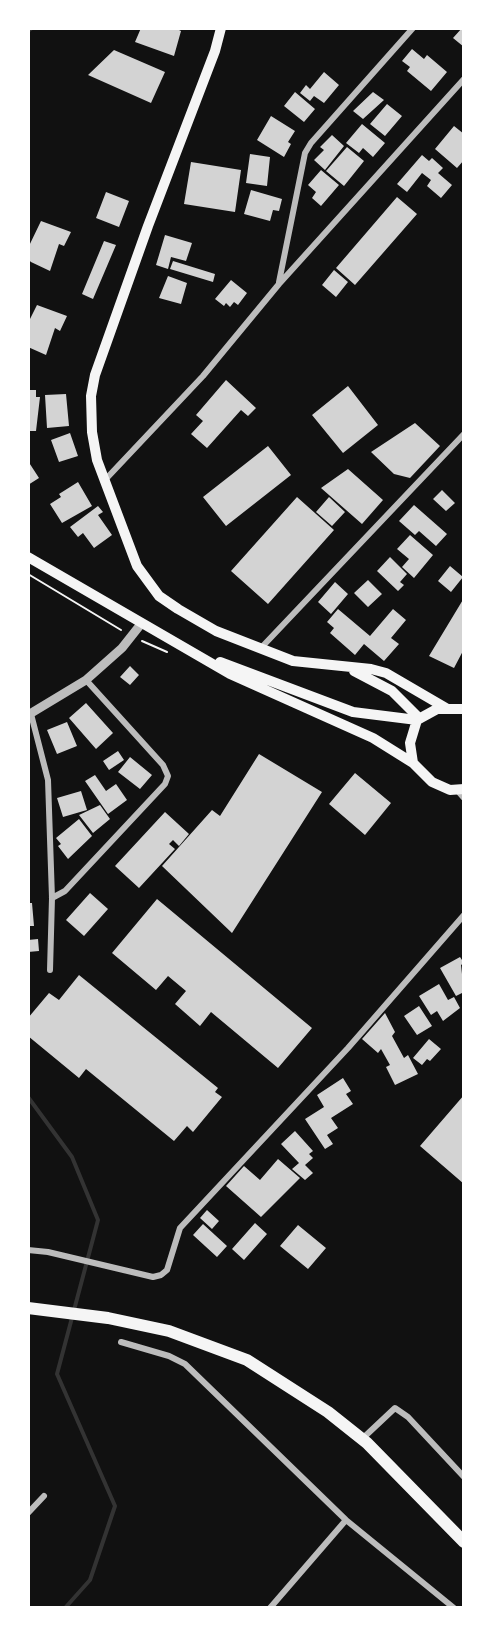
<!DOCTYPE html>
<html>
<head>
<meta charset="utf-8">
<style>
  body { margin:0 }
  #map { position:relative; width:492px; height:1636px; overflow:hidden; background:#111; font-family:"Roboto Condensed",sans-serif }
  canvas { display:block }
  .frame { position:absolute; inset:0; border:30px solid #fff; pointer-events:none }
</style>
</head>
<body>
<div id="map">
<canvas width="492" height="1636"></canvas>
<div class="frame"></div>
</div>
<script>
const ctx = document.querySelector('canvas').getContext('2d');
ctx.lineJoin = 'round';
const toPath = rows => new Path2D(rows.map(r => 'M' + r).join(''));
function stroke(path, color, width, dash) { ctx.strokeStyle = color; ctx.lineWidth = width; ctx.lineCap = dash ? 'butt' : 'round'; ctx.setLineDash(dash || []); ctx.stroke(path); }
function paint(path, color) { ctx.fillStyle = color; ctx.fill(path, 'evenodd'); }
stroke(toPath([
  [28,31,32,28],
  [28,1097,72,1157,98,1220,57,1374,115,1506,90,1580,65,1608]
]), '#333', 4);
paint(toPath([
  [141,28,175,28,181,31,174,56,135,42],
  [462,28,464,28,464,47,453,38],
  [412,49,424,59,427,55,447,72,431,91,407,71,410,67,402,61],
  [114,50,165,72,151,103,88,75],
  [324,72,339,85,324,103,314,96,310,101,300,93,306,85,310,89],
  [295,92,315,109,304,122,284,106],
  [373,92,384,100,363,119,353,111],
  [387,104,402,116,385,136,370,124],
  [271,116,295,131,288,142,291,144,284,157,257,140],
  [362,124,385,143,373,157,363,148,359,153,346,143],
  [454,126,464,134,464,160,457,168,435,149],
  [332,135,344,146,325,170,314,160,324,150,320,147],
  [347,147,364,161,344,186,326,171],
  [250,154,270,157,267,186,246,183],
  [422,155,429,161,432,158,443,168,438,173,452,185,441,198,427,186,431,180,422,173,407,192,397,184],
  [191,162,241,170,235,212,184,204],
  [321,170,339,185,321,206,312,198,316,192,308,185],
  [251,190,282,199,279,211,273,210,270,221,244,214],
  [106,192,129,201,119,227,96,218],
  [397,197,417,214,355,285,336,268],
  [41,221,71,232,64,246,59,244,50,271,31,262,28,259,28,248],
  [165,235,192,243,186,261,171,257,168,269,156,265],
  [104,241,116,245,93,299,82,294],
  [173,261,215,274,213,282,170,269],
  [334,270,348,282,336,297,322,285],
  [168,276,187,283,181,304,159,298],
  [231,280,247,293,238,305,234,302,230,307,226,303,224,306,215,299],
  [37,305,67,316,60,331,55,328,46,355,28,347,28,323],
  [226,380,256,408,248,416,241,410,207,448,191,434,203,421,196,415],
  [348,386,378,425,343,453,312,415],
  [28,390,36,390,36,397,40,397,36,431,28,431],
  [66,394,69,426,47,428,45,395],
  [415,423,440,446,410,478,394,474,371,452],
  [70,433,78,456,59,462,51,440],
  [268,446,291,475,226,526,203,497],
  [28,461,39,478,28,485],
  [348,469,383,500,362,524,321,488],
  [78,482,92,506,62,523,50,504,61,497,59,494],
  [442,490,455,503,446,511,433,499],
  [297,497,334,530,268,604,231,571],
  [329,497,345,512,332,526,316,512],
  [414,505,447,534,436,546,419,531,415,535,399,521],
  [98,506,103,512,98,515,112,535,94,548,83,533,78,537,70,527],
  [410,535,433,555,414,578,402,567,409,559,397,549],
  [390,557,407,574,400,582,404,585,398,591,377,571],
  [450,566,463,577,451,592,438,581],
  [368,580,382,594,368,607,354,593],
  [335,582,348,594,331,614,318,602],
  [464,598,464,649,454,668,429,656],
  [338,609,370,636,393,609,406,620,391,638,399,644,384,661,364,644,355,655,330,633,334,628,327,622],
  [130,666,139,675,130,685,120,677],
  [86,703,113,733,96,749,69,718],
  [67,722,77,746,57,754,47,730],
  [118,751,124,760,109,770,103,761],
  [259,754,322,792,232,933,162,866,212,810,220,816],
  [130,757,152,775,140,789,118,772],
  [355,773,391,803,365,835,329,804],
  [95,775,106,791,116,784,127,800,108,814,85,781],
  [81,791,87,810,63,817,57,798],
  [100,805,110,819,93,833,79,815],
  [165,812,189,834,179,846,173,840,169,844,175,849,139,888,115,866],
  [79,819,92,836,68,859,58,846,61,844,56,838],
  [90,893,108,909,84,936,66,920],
  [157,899,312,1028,278,1068,211,1012,200,1026,175,1004,186,991,168,976,156,990,112,953],
  [28,903,32,903,34,926,28,926],
  [38,939,39,951,28,952,28,940],
  [460,957,464,963,461,965,464,992,456,996,440,968],
  [79,975,218,1088,215,1092,222,1097,193,1132,187,1126,174,1141,86,1069,79,1078,28,1036,28,1018,49,993,59,1000],
  [439,984,448,1000,454,997,460,1008,443,1021,437,1011,431,1015,419,996],
  [419,1006,432,1026,417,1035,404,1016],
  [385,1013,395,1032,392,1036,404,1058,408,1055,418,1074,395,1085,386,1067,390,1065,381,1049,378,1053,362,1039],
  [429,1039,441,1049,430,1061,427,1059,422,1065,413,1058],
  [343,1078,351,1091,346,1094,353,1104,331,1118,338,1128,327,1135,333,1144,325,1149,305,1119,324,1107,317,1095],
  [464,1095,464,1184,420,1146],
  [295,1131,313,1151,309,1154,313,1158,305,1165,313,1173,305,1180,292,1169,299,1163,281,1144],
  [278,1159,300,1178,261,1217,226,1186,244,1166,260,1180],
  [207,1210,219,1221,212,1229,200,1218],
  [255,1223,267,1234,244,1260,232,1249],
  [203,1224,227,1246,217,1257,193,1235],
  [298,1225,326,1248,308,1269,280,1246]
]), '#d3d3d3');
stroke(toPath([
  [28,574,121,630],
  [142,641,167,652]
]), '#f5f5f5', 2);
stroke(toPath([
  [279,282,305,153,311,143,413,28],
  [104,481,203,376,279,284,464,79],
  [260,649,464,434],
  [31,714,48,780,52,898,50,970],
  [457,790,464,798],
  [52,898,65,891,165,784,168,776,163,765,86,680],
  [28,1250,48,1252,153,1277,161,1275,167,1270,180,1228,348,1048,464,915],
  [121,1342,169,1356,185,1364,346,1520,454,1608],
  [362,1439,395,1408,408,1417,464,1477],
  [28,1513,44,1496],
  [270,1608,346,1520]
]), '#bcbcbc', 6);
stroke(toPath([
  [28,715,86,680,122,648,141,624]
]), '#bcbcbc', 9);
stroke(toPath([
  [221,28,215,51,148,226,95,375,91,396,92,432,97,460,137,566,159,596,178,609,216,631,293,661,371,669,386,673,446,708],
  [354,671,392,691,419,718]
]), '#f5f5f5', 10);
stroke(toPath([
  [28,557,230,674,373,738,413,763,432,782,450,790,464,789],
  [220,662,353,712,417,720,437,709,464,709],
  [413,763,410,743,417,720]
]), '#f5f5f5', 10);
stroke(toPath([
  [28,1308,108,1318,169,1331,247,1360,328,1412,367,1443,464,1542]
]), '#f5f5f5', 12);
</script>
</body>
</html>
